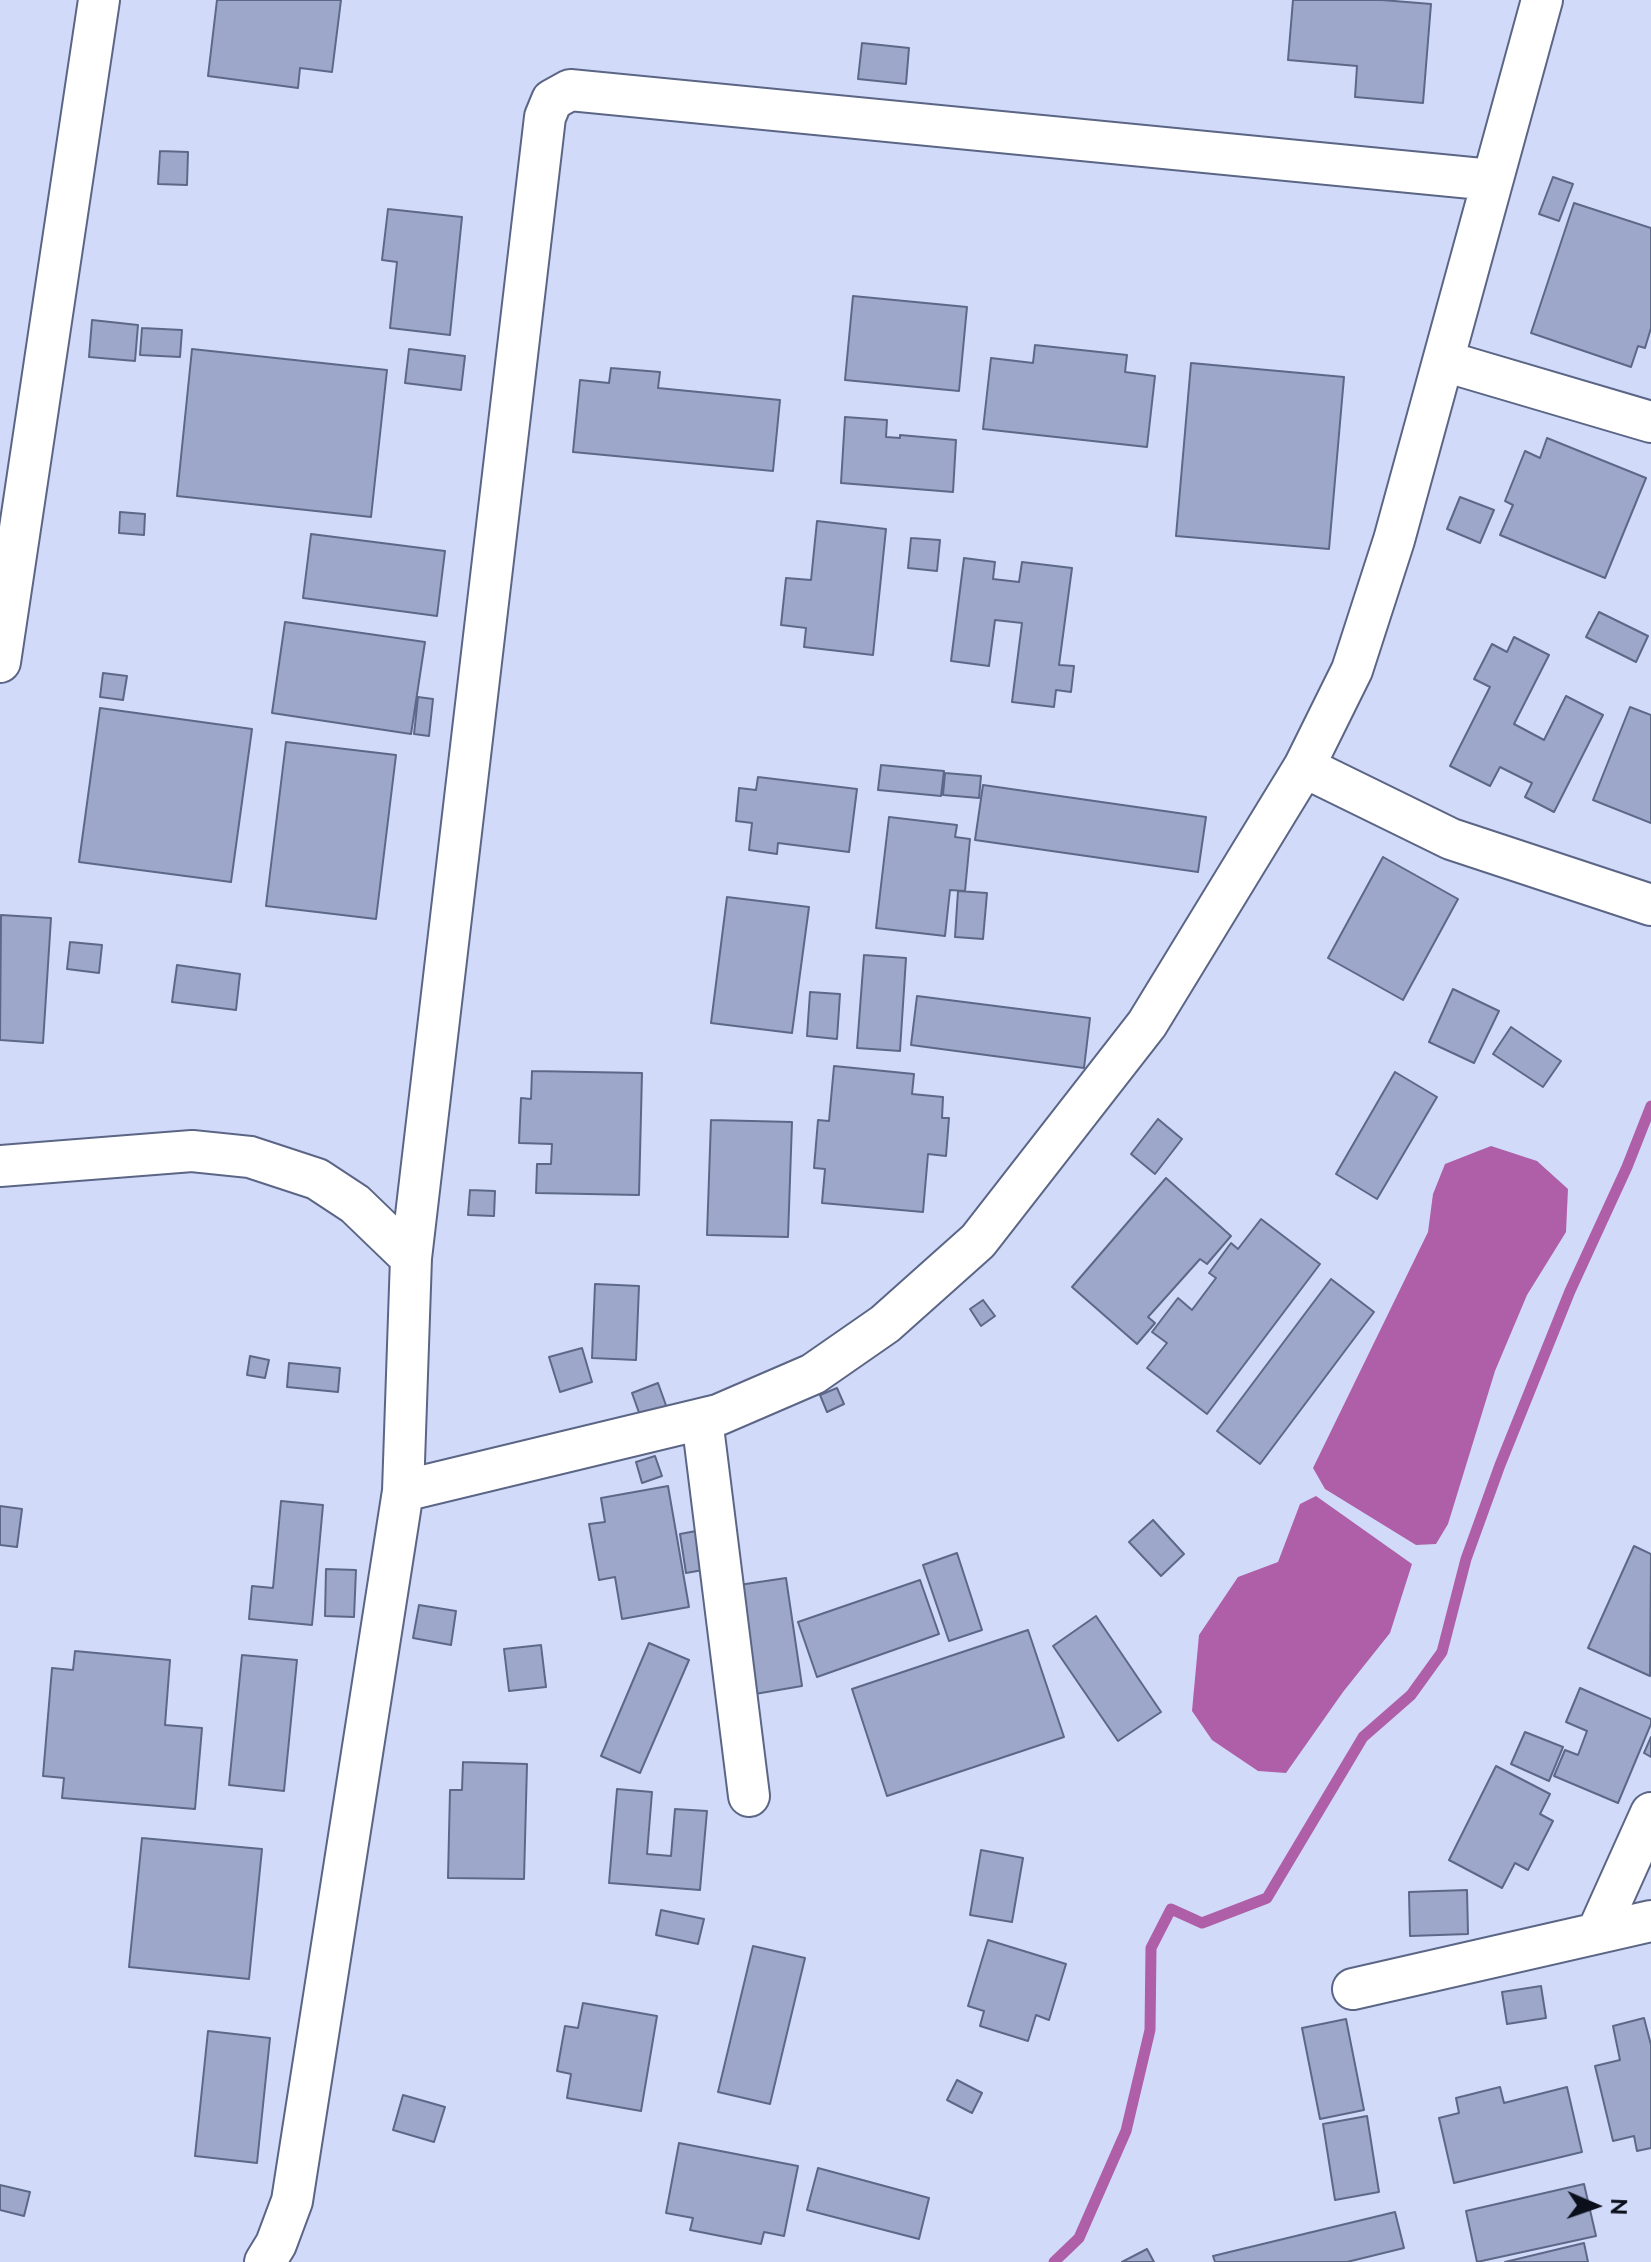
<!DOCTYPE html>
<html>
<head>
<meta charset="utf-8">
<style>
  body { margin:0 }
  #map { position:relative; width:1651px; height:2262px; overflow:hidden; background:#d1dbf9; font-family:Raleway,sans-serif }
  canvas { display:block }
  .north { position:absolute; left:1555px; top:2166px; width:80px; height:80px; -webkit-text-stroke:6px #d1dbf9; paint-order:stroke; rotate:92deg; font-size:22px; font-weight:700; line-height:32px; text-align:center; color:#0b0f1b }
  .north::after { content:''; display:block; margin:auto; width:28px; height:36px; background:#0b0f1b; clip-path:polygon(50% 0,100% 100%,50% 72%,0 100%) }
</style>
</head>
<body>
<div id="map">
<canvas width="1651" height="2262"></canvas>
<div class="north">N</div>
</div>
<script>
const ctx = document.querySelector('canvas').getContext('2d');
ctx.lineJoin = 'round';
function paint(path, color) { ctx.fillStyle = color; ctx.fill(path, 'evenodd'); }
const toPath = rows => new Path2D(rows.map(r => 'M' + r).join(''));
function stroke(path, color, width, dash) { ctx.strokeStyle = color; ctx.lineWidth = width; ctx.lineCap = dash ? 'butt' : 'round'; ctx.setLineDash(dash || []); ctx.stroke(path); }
paint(toPath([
  [1491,1146,1537,1161,1568,1189,1566,1232,1527,1295,1495,1371,1448,1524,1436,1544,1416,1545,1325,1489,1313,1468,1428,1232,1433,1194,1445,1164],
  [1316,1496,1412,1564,1390,1633,1343,1692,1286,1773,1258,1771,1212,1740,1192,1711,1199,1635,1238,1577,1278,1562,1300,1504]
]), '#af5ea8');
stroke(toPath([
  [1054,2262,1079,2238,1126,2131,1150,2030,1151,1948,1171,1909,1202,1923,1267,1898,1363,1737,1411,1695,1442,1652,1466,1559,1500,1465,1570,1291,1627,1167,1651,1106]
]), '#af5ea8', 11);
const building = toPath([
  [217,0,341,0,332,72,300,68,298,88,208,76,217,0],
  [1293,0,1382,0,1431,4,1423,103,1355,97,1357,66,1288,60,1293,0],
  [862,43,909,48,906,84,858,79,862,43],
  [160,151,188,152,187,185,158,184,160,151],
  [1553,177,1573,184,1559,221,1539,214,1553,177],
  [1574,203,1651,228,1651,328,1645,348,1638,346,1631,367,1531,333,1574,203],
  [388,209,462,217,450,335,390,328,397,262,382,260,388,209],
  [853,296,967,307,959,391,845,380,853,296],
  [92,320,138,325,135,361,89,357,92,320],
  [142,328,182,330,180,357,140,355,142,328],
  [1035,345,1127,355,1125,372,1155,376,1147,447,983,429,991,358,1033,363,1035,345],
  [192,349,387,370,371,517,177,496,192,349],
  [409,349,465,356,461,390,405,383,409,349],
  [1191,363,1344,377,1329,549,1176,536,1191,363],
  [611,368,660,372,658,388,780,400,773,471,573,452,580,380,609,383,611,368],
  [845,417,887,420,886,437,900,438,900,435,956,440,953,492,841,483,845,417],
  [1547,438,1646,478,1605,578,1500,535,1513,505,1505,501,1525,451,1540,458,1547,438],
  [1460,497,1494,510,1480,543,1447,529,1460,497],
  [120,512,145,514,144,535,119,533,120,512],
  [817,521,886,529,873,655,804,647,806,628,781,625,786,578,811,580,817,521],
  [311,534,445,551,437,616,303,598,311,534],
  [911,538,940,540,937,571,908,568,911,538],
  [964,558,995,562,993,579,1019,582,1022,562,1072,568,1059,665,1074,666,1071,692,1056,690,1054,707,1012,702,1022,623,995,620,989,666,951,661,964,558],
  [1599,612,1648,636,1636,662,1586,637,1599,612],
  [285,622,425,642,411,734,272,713,285,622],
  [1514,637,1549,655,1514,724,1544,740,1566,696,1603,715,1554,812,1525,797,1532,783,1500,767,1490,786,1450,766,1490,687,1474,679,1492,644,1507,652,1514,637],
  [103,673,127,676,123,700,100,697,103,673],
  [418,697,433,699,429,736,414,734,418,697],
  [1630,707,1651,715,1651,823,1593,800,1630,707],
  [100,708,252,729,231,882,79,862,100,708],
  [286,742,396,755,376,919,266,906,286,742],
  [881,765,944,771,941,796,878,790,881,765],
  [945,773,981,776,979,798,943,795,945,773],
  [758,777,857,789,849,852,778,843,777,854,749,850,752,823,736,821,739,788,756,790,758,777],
  [983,785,1206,817,1198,872,975,840,983,785],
  [889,817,957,825,955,837,970,839,965,891,950,890,945,936,876,928,889,817],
  [1383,857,1458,899,1403,1000,1328,958,1383,857],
  [958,891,987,893,983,939,955,937,958,891],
  [727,897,809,907,792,1033,711,1023,727,897],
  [1,915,51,918,43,1043,0,1040,1,915],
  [70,942,102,945,99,973,67,969,70,942],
  [864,955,906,958,900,1051,857,1048,864,955],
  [177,965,240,974,236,1010,172,1002,177,965],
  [1453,989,1499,1011,1474,1063,1429,1042,1453,989],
  [810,992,840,994,837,1039,807,1036,810,992],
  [917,996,1090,1018,1084,1068,911,1045,917,996],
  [1511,1027,1561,1061,1543,1087,1493,1054,1511,1027],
  [834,1066,914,1074,912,1094,943,1097,942,1118,949,1118,946,1156,928,1154,923,1212,822,1203,825,1169,814,1168,818,1120,829,1121,834,1066],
  [532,1071,642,1073,639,1195,536,1193,537,1164,551,1164,552,1144,519,1143,521,1098,531,1099,532,1071],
  [1395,1072,1437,1097,1377,1199,1336,1174,1395,1072],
  [1158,1119,1182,1139,1155,1174,1131,1154,1158,1119],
  [711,1120,792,1122,788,1237,707,1235,711,1120],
  [1166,1178,1231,1236,1207,1264,1200,1259,1148,1317,1155,1323,1137,1344,1072,1287,1166,1178],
  [470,1190,495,1191,494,1216,468,1215,470,1190],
  [1261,1219,1320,1264,1207,1414,1147,1368,1167,1343,1152,1332,1178,1298,1192,1310,1216,1278,1209,1273,1231,1243,1238,1249,1261,1219],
  [1331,1279,1374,1312,1260,1464,1217,1431,1331,1279],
  [595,1284,639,1286,636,1360,592,1358,595,1284],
  [983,1300,995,1316,981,1326,970,1309,983,1300],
  [582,1348,592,1382,560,1392,549,1357,582,1348],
  [250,1356,269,1360,265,1378,247,1375,250,1356],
  [289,1363,340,1368,338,1392,287,1387,289,1363],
  [658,1383,668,1411,642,1421,632,1393,658,1383],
  [837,1388,844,1404,827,1412,820,1395,837,1388],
  [655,1456,662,1476,642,1483,636,1462,655,1456],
  [668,1486,689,1607,622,1619,615,1577,599,1580,589,1524,605,1522,601,1498,668,1486],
  [281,1501,323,1505,312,1625,249,1619,252,1586,273,1588,281,1501],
  [0,1506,22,1509,17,1547,0,1545,0,1506],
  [1153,1520,1184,1554,1161,1576,1129,1542,1153,1520],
  [696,1531,703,1570,686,1573,680,1534,696,1531],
  [1634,1546,1651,1554,1650,1676,1588,1648,1634,1546],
  [957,1553,982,1630,949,1641,923,1565,957,1553],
  [326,1569,356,1570,354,1617,325,1616,326,1569],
  [786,1578,802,1686,755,1694,739,1585,786,1578],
  [920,1580,939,1634,817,1677,798,1622,920,1580],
  [419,1605,456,1611,451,1645,413,1638,419,1605],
  [1096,1616,1161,1712,1118,1741,1053,1646,1096,1616],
  [1028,1630,1064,1737,887,1796,852,1689,1028,1630],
  [649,1643,689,1660,640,1773,601,1756,649,1643],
  [541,1645,546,1687,509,1691,504,1649,541,1645],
  [75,1651,170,1660,165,1725,202,1728,195,1809,62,1798,64,1778,43,1776,52,1668,73,1670,75,1651],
  [242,1655,297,1660,284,1791,229,1785,242,1655],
  [1580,1688,1651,1719,1651,1724,1618,1803,1554,1776,1565,1750,1578,1755,1587,1731,1566,1722,1580,1688],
  [1525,1732,1563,1747,1549,1781,1511,1764,1525,1732],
  [1651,1737,1651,1757,1644,1753,1651,1737],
  [463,1762,527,1764,524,1879,448,1878,450,1790,462,1790,463,1762],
  [1496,1766,1550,1794,1540,1814,1553,1821,1528,1870,1515,1863,1502,1888,1449,1860,1496,1766],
  [617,1789,652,1792,647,1854,671,1856,675,1809,707,1811,700,1890,609,1883,617,1789],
  [142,1838,262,1849,249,1979,129,1967,142,1838],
  [981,1850,1023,1858,1012,1922,970,1915,981,1850],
  [1467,1890,1468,1934,1410,1936,1409,1892,1467,1890],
  [661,1910,704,1919,698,1944,656,1935,661,1910],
  [988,1940,1066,1964,1049,2020,1036,2015,1028,2041,980,2026,984,2011,968,2006,988,1940],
  [753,1946,805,1958,770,2104,718,2092,753,1946],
  [1541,1986,1546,2018,1507,2024,1502,1992,1541,1986],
  [583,2003,657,2016,641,2111,567,2098,571,2074,557,2071,565,2026,578,2028,583,2003],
  [1644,2018,1651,2045,1651,2148,1637,2151,1634,2136,1613,2141,1595,2066,1620,2060,1613,2026,1644,2018],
  [1346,2019,1364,2110,1320,2119,1302,2028,1346,2019],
  [208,2031,270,2038,257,2163,195,2156,208,2031],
  [957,2080,982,2093,972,2113,947,2100,957,2080],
  [1500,2087,1504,2103,1567,2087,1582,2152,1454,2183,1439,2118,1459,2113,1456,2098,1500,2087],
  [403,2095,445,2107,434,2142,393,2130,403,2095],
  [1367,2116,1379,2192,1335,2200,1323,2124,1367,2116],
  [679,2143,798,2166,784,2236,764,2232,761,2244,690,2230,693,2218,666,2213,679,2143],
  [818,2168,929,2198,919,2239,807,2210,818,2168],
  [1584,2184,1596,2236,1477,2262,1466,2211,1584,2184],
  [0,2185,30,2192,24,2216,0,2210,0,2185],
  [1395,2212,1404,2248,1347,2262,1215,2262,1213,2256,1395,2212],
  [1584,2243,1588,2262,1505,2262,1584,2243],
  [1147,2249,1154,2262,1122,2262,1147,2249]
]);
paint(building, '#9ca7ca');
stroke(building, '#5d6888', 2);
const minor = toPath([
  [1444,361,1651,422],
  [0,662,99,0],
  [1304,767,1451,839,1651,905],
  [0,1166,192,1151,250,1157,317,1179,355,1204,411,1258,403,1491,718,1415,813,1374,885,1324,978,1241,1147,1024,1304,767,1352,670,1394,540,1542,0],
  [411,1258,545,117,552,100,570,90,1492,180],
  [702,1419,749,1796],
  [1597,1933,1651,1813],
  [1353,1989,1651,1921],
  [265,2262,276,2244,292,2201,403,1491]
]);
stroke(minor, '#5b6585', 44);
stroke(minor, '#fff', 40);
</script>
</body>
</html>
